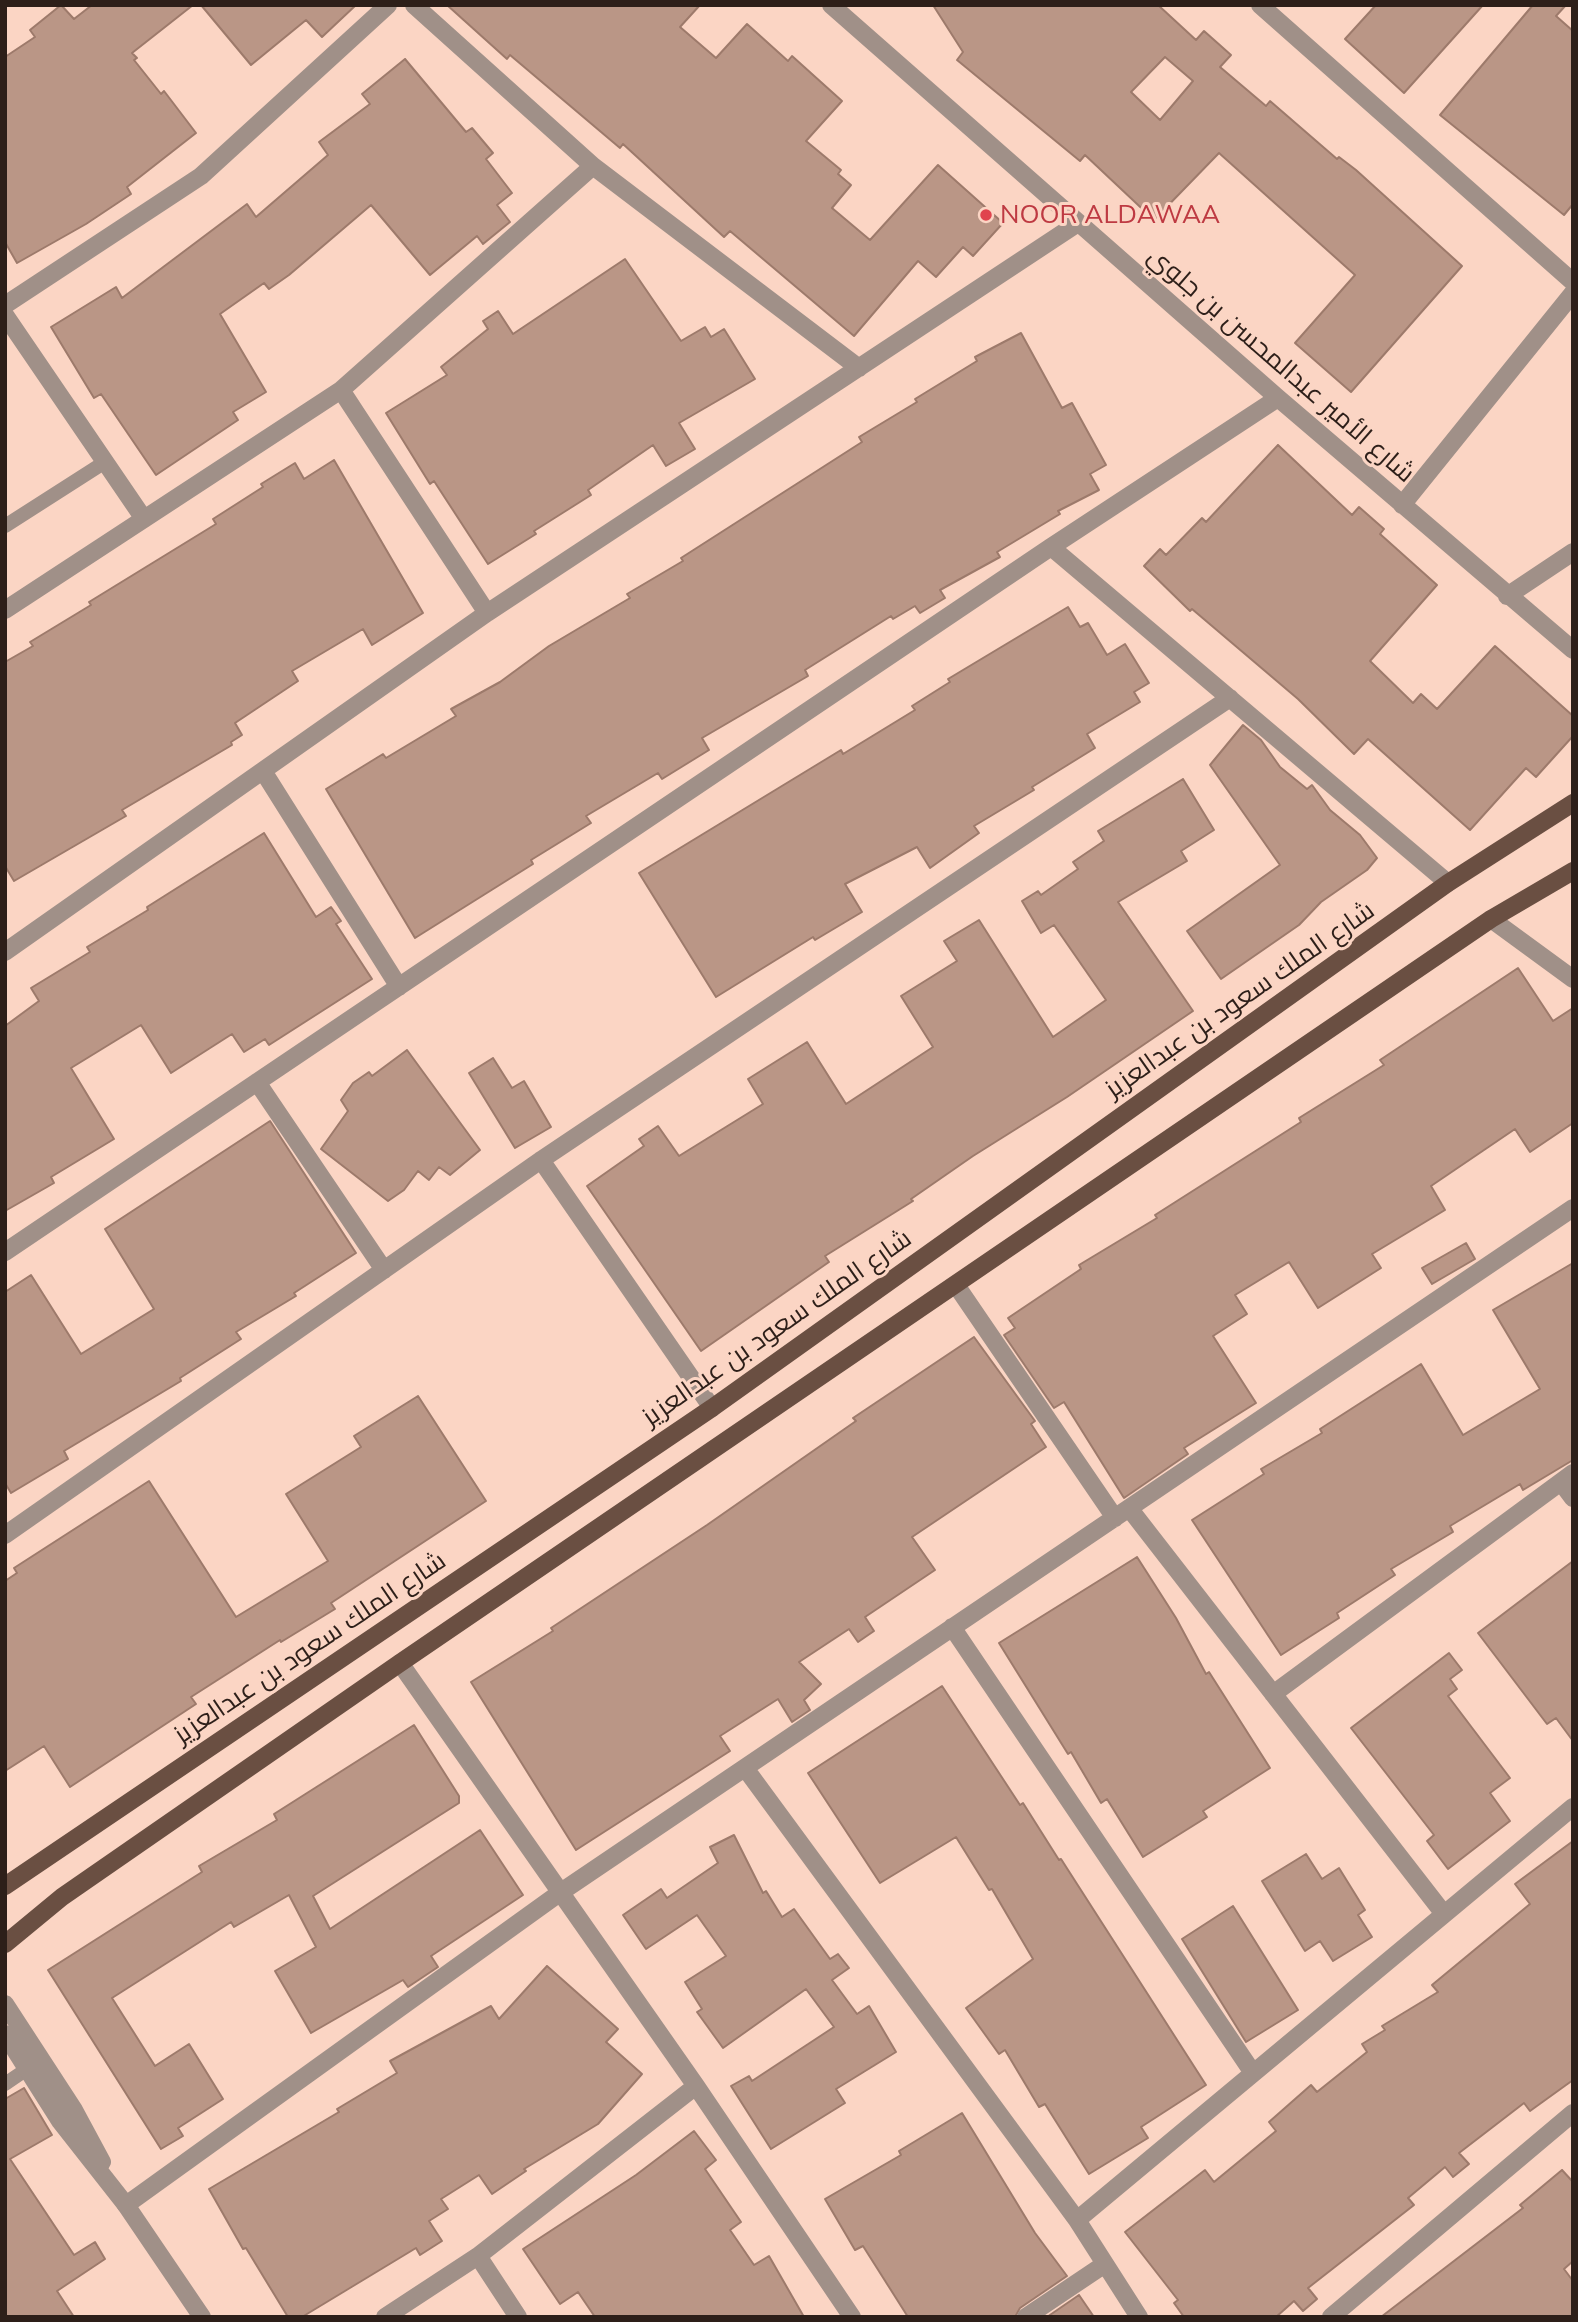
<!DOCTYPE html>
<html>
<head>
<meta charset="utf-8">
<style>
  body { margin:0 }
  #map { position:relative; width:1578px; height:2322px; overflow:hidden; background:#fbd5c4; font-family:Mulish,sans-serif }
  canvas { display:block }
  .frame { position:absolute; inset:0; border:7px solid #2d1f19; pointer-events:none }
</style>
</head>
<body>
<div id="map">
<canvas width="1578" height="2322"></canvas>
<div class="frame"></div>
</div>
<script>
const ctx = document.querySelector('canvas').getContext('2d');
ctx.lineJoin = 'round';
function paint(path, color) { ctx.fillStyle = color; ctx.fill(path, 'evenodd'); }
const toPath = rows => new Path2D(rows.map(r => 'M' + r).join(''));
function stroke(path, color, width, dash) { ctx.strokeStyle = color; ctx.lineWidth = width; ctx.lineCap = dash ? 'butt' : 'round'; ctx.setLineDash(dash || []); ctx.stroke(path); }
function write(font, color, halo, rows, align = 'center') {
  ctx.font = font + ' Mulish,Cairo,sans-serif'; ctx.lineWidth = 6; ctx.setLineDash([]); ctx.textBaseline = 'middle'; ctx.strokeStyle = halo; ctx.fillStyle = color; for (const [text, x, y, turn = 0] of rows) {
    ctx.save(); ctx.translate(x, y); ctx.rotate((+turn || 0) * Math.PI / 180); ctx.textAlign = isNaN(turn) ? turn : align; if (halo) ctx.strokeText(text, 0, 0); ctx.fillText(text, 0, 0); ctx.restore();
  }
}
const building = toPath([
  [61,5,74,19,92,5,193,5,132,53,137,58,134,60,161,94,164,91,196,133,127,187,131,194,86,224,17,263,5,242,5,57,35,37,30,30,61,5],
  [201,5,356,5,322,37,306,20,251,65,201,5],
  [447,5,700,5,680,27,716,58,747,24,788,61,792,56,842,101,806,141,841,170,838,174,851,185,832,208,870,240,938,165,1003,223,973,256,963,247,936,277,918,261,854,336,730,231,724,237,623,144,620,148,510,55,507,59,447,5],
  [933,5,1158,5,1196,40,1204,31,1231,55,1220,67,1266,106,1270,101,1337,159,1339,157,1356,170,1462,266,1351,392,1295,343,1355,275,1219,153,1154,220,1085,155,1080,161,957,60,963,52,933,5],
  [1165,57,1193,81,1160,120,1131,92,1165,57],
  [1376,5,1483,5,1404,93,1345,39,1376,5],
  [1533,5,1566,5,1556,16,1573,31,1573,204,1564,215,1440,115,1533,5],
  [405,59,466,132,472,128,493,153,486,159,512,193,497,205,510,222,483,244,477,236,430,275,371,205,289,275,269,289,264,283,220,314,266,392,233,412,238,420,156,475,101,394,94,398,51,327,116,287,122,298,247,204,256,217,328,155,319,142,370,104,362,94,405,59],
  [625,259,681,341,705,327,711,337,724,329,755,379,679,423,695,449,666,466,653,445,588,490,591,495,534,531,536,534,488,564,434,481,430,484,386,413,447,375,441,367,488,329,483,321,498,311,513,334,625,259],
  [1021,333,1062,408,1072,403,1106,465,1090,474,1099,490,1058,511,1060,514,997,552,1000,557,940,590,945,598,920,613,915,606,893,619,891,616,805,670,808,676,702,738,709,750,662,779,658,773,586,816,591,823,531,860,533,864,415,938,326,789,383,754,386,758,456,716,451,709,500,682,549,646,630,598,627,594,683,561,681,558,862,442,859,437,917,402,915,399,977,361,975,357,1021,333],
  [1278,445,1352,515,1359,507,1384,529,1380,534,1437,585,1370,661,1413,703,1421,694,1437,709,1495,646,1573,716,1573,736,1536,777,1526,768,1470,830,1368,739,1354,754,1298,699,1192,609,1190,611,1144,566,1160,549,1166,555,1202,518,1206,522,1278,445],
  [334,460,423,613,372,645,363,629,292,671,298,681,235,723,242,735,231,742,232,745,122,810,126,816,14,881,5,866,5,662,33,646,30,642,91,605,89,602,216,524,213,519,263,487,261,484,295,463,304,479,334,460],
  [1068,607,1080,627,1088,623,1107,655,1125,644,1149,683,1134,692,1140,702,1087,734,1095,748,1032,787,1034,790,974,826,979,833,930,868,917,847,845,884,862,912,815,940,813,937,716,997,639,873,841,750,843,754,915,710,912,706,950,682,948,679,1068,607],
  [1243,725,1261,740,1280,767,1307,789,1312,785,1330,810,1360,835,1377,858,1367,870,1321,902,1299,925,1221,979,1187,931,1280,865,1210,765,1243,725],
  [1183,779,1214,830,1181,851,1187,861,1118,902,1193,1011,1067,1097,973,1156,911,1199,913,1201,825,1256,829,1262,701,1351,587,1186,644,1146,639,1139,658,1126,679,1156,763,1104,748,1079,807,1042,846,1104,933,1047,901,996,957,961,944,941,979,920,1053,1037,1106,1000,1054,925,1041,933,1022,901,1038,891,1041,895,1078,869,1073,862,1104,841,1098,831,1183,779],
  [264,833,316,917,331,907,341,921,336,924,372,979,269,1045,265,1039,244,1052,232,1034,171,1073,141,1025,71,1068,114,1139,51,1177,54,1183,5,1211,5,1026,39,1001,31,988,90,952,87,947,148,910,147,907,264,833],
  [1518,968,1553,1021,1573,1008,1573,1123,1530,1152,1515,1129,1431,1186,1445,1210,1372,1254,1381,1268,1318,1308,1289,1262,1235,1295,1247,1314,1213,1336,1256,1403,1184,1448,1188,1454,1124,1498,1064,1402,1054,1408,1004,1335,1015,1328,1008,1318,1081,1269,1079,1265,1157,1218,1155,1215,1301,1122,1299,1118,1384,1065,1380,1060,1518,968],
  [407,1050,480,1150,450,1175,439,1167,429,1180,418,1171,404,1190,388,1201,321,1149,348,1111,341,1100,353,1083,369,1072,372,1076,407,1050],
  [493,1058,512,1088,524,1081,551,1127,515,1148,469,1073,493,1058],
  [270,1121,356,1253,294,1293,296,1296,236,1332,241,1339,180,1378,181,1381,64,1451,68,1459,11,1493,5,1483,5,1292,31,1275,81,1354,154,1309,105,1229,270,1121],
  [1466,1243,1475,1259,1432,1284,1422,1268,1466,1243],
  [1573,1263,1573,1460,1523,1490,1520,1484,1450,1526,1453,1532,1391,1569,1395,1575,1337,1613,1339,1618,1281,1655,1192,1520,1264,1474,1261,1469,1322,1433,1320,1429,1421,1364,1463,1435,1540,1389,1493,1310,1573,1263],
  [974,1337,1035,1421,1031,1424,1046,1447,912,1537,935,1570,865,1617,874,1631,858,1642,849,1629,799,1662,821,1684,804,1700,810,1710,792,1722,778,1699,720,1736,730,1751,576,1850,471,1682,553,1631,551,1628,707,1525,856,1421,853,1418,974,1337],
  [418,1396,486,1501,331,1603,335,1609,281,1642,280,1640,191,1697,196,1704,70,1787,44,1746,5,1771,5,1581,17,1573,14,1568,149,1481,236,1617,328,1561,286,1494,361,1447,354,1436,418,1396],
  [1137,1557,1176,1618,1206,1674,1209,1672,1270,1768,1203,1811,1207,1817,1143,1857,1107,1799,1101,1803,1071,1752,1068,1754,999,1643,1137,1557],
  [1573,1561,1573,1741,1556,1718,1547,1724,1478,1633,1573,1561],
  [1449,1653,1462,1670,1450,1679,1457,1689,1448,1696,1510,1778,1490,1793,1510,1821,1448,1869,1427,1841,1434,1835,1351,1728,1449,1653],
  [942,1686,1020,1805,1023,1803,1059,1860,1061,1859,1206,2085,1141,2127,1148,2138,1089,2174,1045,2104,1039,2107,1005,2050,999,2054,966,2008,1033,1959,992,1889,989,1890,956,1837,880,1883,808,1773,942,1686],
  [414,1725,459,1796,459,1803,313,1896,330,1929,480,1830,523,1895,431,1956,438,1967,408,1987,403,1980,311,2033,275,1971,316,1947,289,1895,234,1927,231,1922,112,1998,155,2066,189,2044,223,2099,178,2128,183,2136,161,2149,48,1970,202,1872,199,1866,277,1820,274,1814,414,1725],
  [734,1835,763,1893,766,1891,782,1917,794,1909,830,1959,838,1954,849,1968,832,1980,857,2014,869,2006,896,2052,836,2089,845,2103,771,2149,731,2086,749,2076,752,2081,834,2027,806,1989,723,2048,697,2012,702,2009,685,1982,726,1956,697,1915,646,1949,623,1915,661,1889,667,1898,718,1863,710,1847,734,1835],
  [1573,1841,1573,2080,1530,2111,1524,2103,1459,2153,1469,2164,1453,2177,1445,2167,1408,2198,1414,2205,1308,2288,1317,2299,1303,2311,1294,2301,1276,2317,1184,2317,1174,2303,1178,2300,1125,2232,1205,2170,1214,2182,1276,2131,1269,2122,1311,2085,1317,2092,1367,2052,1362,2044,1385,2030,1382,2026,1438,1992,1432,1985,1530,1904,1515,1884,1573,1841],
  [1306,1854,1322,1879,1339,1868,1365,1910,1358,1915,1372,1937,1333,1961,1320,1941,1305,1951,1262,1881,1306,1854],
  [1233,1906,1298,2010,1246,2042,1182,1939,1233,1906],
  [547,1966,618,2029,606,2042,642,2074,598,2124,524,2169,526,2171,492,2194,479,2175,441,2199,448,2209,429,2221,442,2241,420,2255,416,2248,302,2317,288,2317,246,2248,243,2249,209,2189,339,2112,337,2109,397,2073,390,2061,491,2006,499,2019,547,1966],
  [24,2088,52,2135,10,2159,74,2255,95,2242,105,2259,57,2291,74,2317,5,2317,5,2099,24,2088],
  [962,2113,1035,2233,1067,2276,1020,2308,1015,2317,908,2317,863,2246,855,2250,825,2199,901,2155,899,2151,962,2113],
  [694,2131,716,2160,705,2169,741,2222,730,2230,754,2265,769,2256,804,2317,595,2317,578,2292,560,2304,523,2249,636,2175,694,2131],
  [1562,2170,1573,2182,1573,2261,1564,2269,1573,2281,1573,2317,1381,2317,1523,2208,1520,2205,1562,2170],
  [1079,2295,1094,2317,1047,2317,1079,2295]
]);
paint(building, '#ba9686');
stroke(building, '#9d7a6b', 2);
stroke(toPath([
  [5,526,105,462],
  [5,2084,27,2069]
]), '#a09088', 14);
stroke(toPath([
  [414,5,593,166,859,368],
  [831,5,1278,398,1573,650],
  [1260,5,1573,282],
  [5,305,201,176,388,5],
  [5,315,144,519],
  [341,390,487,613],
  [1402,505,1573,293],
  [1051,547,1448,883],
  [1507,596,1573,552],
  [5,610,341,390,593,166],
  [263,771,399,987],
  [1491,919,1573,979],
  [5,952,487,613,1078,223],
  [257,1082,384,1270],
  [541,1160,712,1408],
  [5,1252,1051,547,1278,398],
  [956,1285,1115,1518],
  [1561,1482,1573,1498],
  [1129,1508,1444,1914],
  [5,1535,541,1160,1230,698],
  [952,1627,1253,2073],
  [400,1663,696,2086,852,2317],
  [1273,1694,1573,1473],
  [745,1768,1077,2220,1139,2317],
  [126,2205,561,1892,1573,1208],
  [1077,2220,1573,1807],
  [478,2256,518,2317],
  [385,2317,478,2256,696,2086],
  [1026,2317,1105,2264],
  [1331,2317,1573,2113]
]), '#a09088', 18);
stroke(toPath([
  [5,2004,74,2110,102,2162],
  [5,2034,60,2121,126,2205,202,2317]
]), '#a09088', 18);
stroke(toPath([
  [5,1886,712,1408,1448,883,1573,803],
  [5,1944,62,1897,400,1663,1491,919,1573,871]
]), '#6a4f42', 18);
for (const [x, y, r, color] of [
  [986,215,7,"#e0444e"]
]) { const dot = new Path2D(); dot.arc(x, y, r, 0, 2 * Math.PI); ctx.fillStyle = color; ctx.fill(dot); stroke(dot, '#fbd5c4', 2.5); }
write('26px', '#be3a42', '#fbd5c4', [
  ["NOOR ALDAWAA",1000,215]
], 'left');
write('26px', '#2d1f19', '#fbd5c4', [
  ["شارع الأمير عبدالمحسن بن جلوي",1281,365,41],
  ["شارع الملك سعود بن عبدالعزيز",1240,1000,-35],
  ["شارع الملك سعود بن عبدالعزيز",777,1328,-35],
  ["شارع الملك سعود بن عبدالعزيز",310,1648,-34]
]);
</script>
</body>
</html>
